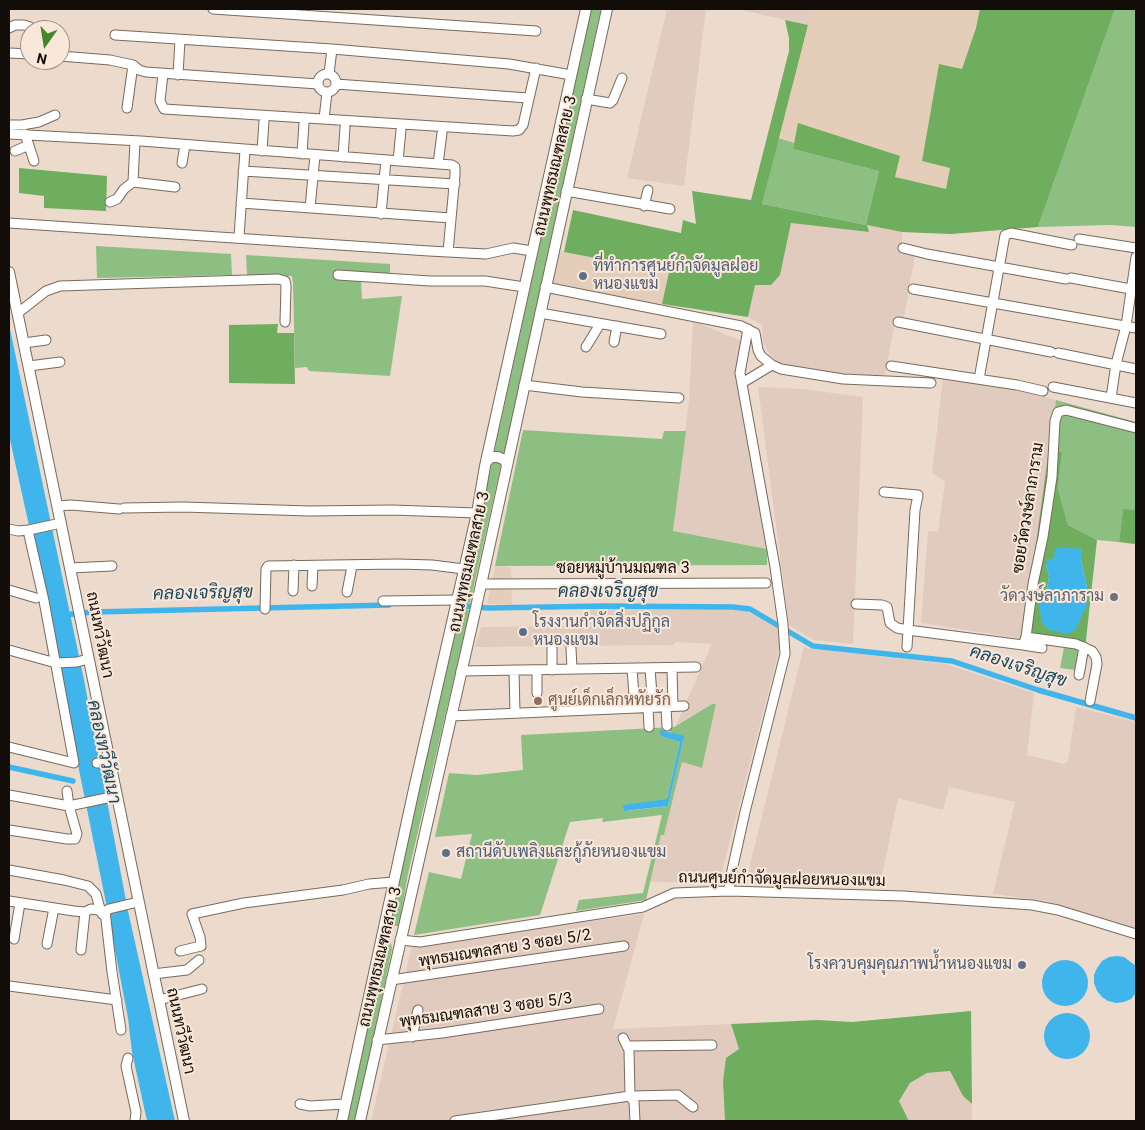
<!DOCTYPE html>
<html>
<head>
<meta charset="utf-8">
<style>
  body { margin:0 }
  #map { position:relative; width:1145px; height:1130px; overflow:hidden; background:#ecdbcc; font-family:Roboto,sans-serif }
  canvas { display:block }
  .frame { position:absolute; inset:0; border:10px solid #120d08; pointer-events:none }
  .north { position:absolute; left:20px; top:20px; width:50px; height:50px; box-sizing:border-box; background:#f9e8d9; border:1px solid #9d9085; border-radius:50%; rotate:193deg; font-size:14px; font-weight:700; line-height:20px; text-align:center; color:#120d08 }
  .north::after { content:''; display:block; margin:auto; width:18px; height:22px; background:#448629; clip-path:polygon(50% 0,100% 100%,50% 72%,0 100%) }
</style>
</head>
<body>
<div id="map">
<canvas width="1145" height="1130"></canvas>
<div class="frame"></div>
<div class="north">N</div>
</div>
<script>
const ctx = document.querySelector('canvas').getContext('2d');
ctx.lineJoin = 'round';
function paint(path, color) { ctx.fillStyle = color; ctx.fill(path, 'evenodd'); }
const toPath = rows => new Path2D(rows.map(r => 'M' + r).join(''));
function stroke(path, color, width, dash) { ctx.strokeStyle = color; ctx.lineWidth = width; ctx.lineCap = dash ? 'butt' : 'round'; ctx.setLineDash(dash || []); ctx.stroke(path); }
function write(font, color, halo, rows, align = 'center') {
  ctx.font = font + ' Roboto,Sarabun,sans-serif'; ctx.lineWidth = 4; ctx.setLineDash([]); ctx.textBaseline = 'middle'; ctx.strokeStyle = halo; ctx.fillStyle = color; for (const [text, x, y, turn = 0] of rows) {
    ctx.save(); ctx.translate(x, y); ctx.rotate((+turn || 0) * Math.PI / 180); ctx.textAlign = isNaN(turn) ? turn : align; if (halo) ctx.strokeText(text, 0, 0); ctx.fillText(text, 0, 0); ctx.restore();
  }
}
paint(toPath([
  [812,9,1115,9,1038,227,951,234,902,232,762,204],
  [559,251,669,272,662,304,552,285],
  [495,566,511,567,512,605,487,604]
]), '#e4ceb9');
paint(toPath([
  [667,9,706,9,684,186,627,178],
  [737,9,812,9,808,25],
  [791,223,869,232,866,225,902,232,902,250,915,255,904,318,896,317,885,375,840,375,779,364,768,352,763,342,762,325,748,317,755,285,780,275],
  [693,321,747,343,741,405,767,549,673,531,689,400],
  [943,378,959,379,1017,390,1056,400,1023,639,921,623,928,531,938,532,945,482,932,473],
  [758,387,803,389,863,397,853,644,814,640,789,625],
  [590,608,716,608,746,611,777,626,780,647,719,883,650,882,661,835,664,835,682,762,702,768,716,705,712,704,676,725,712,644,676,642,673,645,475,647,481,627,591,626],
  [804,646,807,648,946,664,1034,693,1027,755,1064,764,1068,761,1076,707,1136,722,1136,929,1046,901,993,894,1015,802,949,787,943,810,898,798,882,876,748,873],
  [644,914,613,1029,731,1024,739,1049,723,1082,725,1121,371,1121,412,945],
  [950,1071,963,1096,972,1104,972,1121,909,1121,899,1101,910,1083,927,1073]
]), '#e1cbbf');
paint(toPath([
  [591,9,601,9,504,455,501,453,494,453],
  [1115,9,1136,9,1136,227,1111,225,1038,227],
  [778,138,794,143,793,149,879,171,866,225,762,204],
  [96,246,231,254,232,275,97,278],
  [246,255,390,264,390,275,361,280,362,299,402,296,390,376,309,371,307,367,295,368,293,284,292,276,247,275],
  [1056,400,1136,422,1136,510,1123,510,1119,542,1097,540,1068,525,1058,489,1062,453,1050,441],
  [523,430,662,439,664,431,686,431,673,531,767,549,767,565,495,566],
  [495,460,499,460,501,465,470,603,459,602,492,463],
  [458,608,470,610,408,874,399,926,392,926,391,924,411,825],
  [1064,647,1078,649,1075,670,1060,668],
  [712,704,716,704,702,768,682,762,664,835,661,835,646,900,576,911,579,900,643,893,662,815,602,822,603,818,570,822,540,915,414,935,429,872,461,879,472,834,435,837,449,773,477,775,523,770,521,735,674,727],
  [660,731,669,731,683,741,668,806,627,811,667,799,680,742,661,736],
  [388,943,391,943,392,949,356,1121,346,1121,385,945]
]), '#8ebf82');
paint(toPath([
  [980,9,1115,9,1038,227,951,234,902,232,867,225,869,232,791,223,780,275,771,285,755,285,748,317,662,304,669,272,564,252,573,210,681,233,683,220,696,224,692,191,751,200,789,51,789,38,785,20,808,25,762,204,866,225,879,171,793,149,798,123,900,156,895,177,946,189,950,168,922,161,939,64,962,69,976,28],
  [19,168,107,176,106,211,44,208,44,196,19,193],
  [278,324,277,333,294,333,295,384,229,383,229,325],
  [1050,441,1062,453,1058,489,1068,525,1097,540,1085,649,1023,639],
  [1081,549,1081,560,1087,587,1039,601,1038,597,1047,589,1049,576,1046,565,1054,558],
  [1123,509,1136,510,1136,542,1134,544,1119,542],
  [971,1011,972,1104,963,1096,950,1071,927,1073,910,1083,899,1101,909,1121,725,1121,723,1082,726,1058,739,1049,731,1024,818,1020,852,1022]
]), '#6fae5f');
paint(toPath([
  [9,329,10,329,84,680,128,911,175,1121,147,1121,132,1052,128,1018,106,903,35,553,9,435],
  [1061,547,1082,549,1081,560,1087,587,1087,604,1076,629,1068,634,1049,630,1042,623,1038,597,1047,589,1049,576,1046,565,1047,560,1054,558,1055,549],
  [659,730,682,735,684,737,668,806,624,811,623,805,667,799,680,742,661,736],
  [1117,956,1124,957,1136,966,1136,993,1131,999,1124,1002,1116,1003,1108,1001,1102,997,1097,991,1094,983,1094,975,1097,968,1102,961,1109,957],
  '1042 983a23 23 0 1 1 46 0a23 23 0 1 1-46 0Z',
  '1044 1036a23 23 0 1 1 46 0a23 23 0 1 1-46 0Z'
]), '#40b5eb');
stroke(toPath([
  [456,605,488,608,604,606,733,607,750,609,813,646,952,661,1038,690,1136,718],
  [63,615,94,612,389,605],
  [9,767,73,781]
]), '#40b5eb', 5.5);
const minor = toPath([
  [213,9,536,31],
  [9,28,15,25,24,25,30,27],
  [115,35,332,49,509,64,571,75],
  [9,53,30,54],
  [60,56,110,60,133,65,139,70,146,72,318,84],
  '318 83a9 9 0 1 1 18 0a9 9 0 1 1-18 0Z',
  [163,74,160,101,164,109,513,131,519,130,523,125,536,68],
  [329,74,332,49],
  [178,75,180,40],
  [336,84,528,98],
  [586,99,610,103,613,100,622,78],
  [127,108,133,65],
  [324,119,327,92],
  [9,125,22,125,39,122,55,115],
  [9,134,141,141,452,165,455,167,455,175,448,252],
  [25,134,34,161],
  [135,141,133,182,175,187],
  [15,151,29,145],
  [262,151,264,121],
  [302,154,304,123],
  [343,157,345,127],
  [398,161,401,130],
  [182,163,185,145],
  [438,164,442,133],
  [243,171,455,184],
  [566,191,670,209],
  [110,202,117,199,124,189,133,182],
  [241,203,451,218],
  [644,206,648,190],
  [310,208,315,155],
  [381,214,386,160],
  [9,223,429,251,486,254,513,248,532,251],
  [239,237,245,150],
  [1079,239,1136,248],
  [903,248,927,254,1066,279],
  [338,275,430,281,485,281,524,287],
  [1071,278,1136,290],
  [545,287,741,326,755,333,758,350,761,356,772,365,781,369,843,379,931,383],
  [913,289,1136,328],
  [18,313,46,291,60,286,278,279,285,281,286,286,285,322],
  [540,313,661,334],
  [898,322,1051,352],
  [614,342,617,326],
  [24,343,46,340],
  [586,347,600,324],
  [1058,353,1136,369],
  [29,366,60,362],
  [891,366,1017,385,1043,391],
  [979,379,1005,235,1011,233,1072,245],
  [742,383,772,365],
  [524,385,582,392,679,398],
  [1053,387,1136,403],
  [1111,398,1116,364,1126,326,1136,257],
  [884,492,918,495,915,510,908,630,1023,645,1026,637,1033,584,1043,537,1052,477,1055,421,1058,412,1066,410,1136,428],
  [58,506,71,505,119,509],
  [124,508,183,507,309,511,392,510,477,513],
  [9,529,18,531,29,530,61,523],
  [70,568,112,566],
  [481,584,766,583],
  [312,586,313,566],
  [9,590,36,598],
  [293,591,294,565],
  [347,592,352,566],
  [383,601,456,600],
  [856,604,882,605,887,607,890,623,897,628,908,630,907,647],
  [265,609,266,569,268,566,398,564,432,565,464,569],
  [1026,637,1076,644,1092,651,1096,657,1097,664,1090,701],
  [1023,645,1042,648],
  [552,648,552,670],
  [571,648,572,669],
  [9,650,56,663,77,662,88,659],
  [672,668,673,706],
  [632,669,635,708],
  [650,669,653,707],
  [514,670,515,713],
  [537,670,537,693],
  [461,671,696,667],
  [1079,675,1084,647],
  [648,707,649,727],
  [666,707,667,726],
  [451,716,684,706],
  [9,747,74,763,44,601,29,535],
  [97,763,109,762],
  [9,795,69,806,116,796],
  [9,830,67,839,75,839,77,834,69,806,67,791],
  [9,870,64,880,88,886,96,894,100,909],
  [729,891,731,875,745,812,785,654,783,624,775,567,740,373,748,329],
  [9,901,74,911,85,912,91,909,105,911],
  [105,911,112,972,121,1030],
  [102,914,109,909,138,902],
  [14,939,20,903],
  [400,940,420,942,643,907,674,893,729,891,903,896,1032,905,1058,910,1136,934],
  [47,944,54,908],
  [81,950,85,912],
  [180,951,201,946,200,937,192,914,244,903,343,890,369,884,394,882],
  [153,974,187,970,199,960],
  [391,980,624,946],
  [9,986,117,1000],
  [159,1000,202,989],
  [412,1037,418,1010],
  [623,1038,629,1050,630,1096,678,1095,693,1107],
  [377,1040,442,1033,599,1009],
  [628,1046,712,1045],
  [128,1058,126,1066,136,1112,135,1121],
  [300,1104,310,1106,345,1104],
  [455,1121,630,1096,634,1102,635,1121]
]);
const major = toPath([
  [9,272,184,1121],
  [486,462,491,457,498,457,505,460,507,466],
  [342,1121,414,789,477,513,485,466,586,9],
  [360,1121,475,612,607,9]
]);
stroke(minor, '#786a5c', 11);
stroke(major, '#786a5c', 12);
stroke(minor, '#fff', 9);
stroke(major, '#fff', 10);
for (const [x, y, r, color] of [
  [583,276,5,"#5c6f8a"],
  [1114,597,5,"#6b7280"],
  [523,632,5,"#5c6f8a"],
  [538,701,5,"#8d6e63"],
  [446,853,5,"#5c6f8a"],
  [1022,965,5,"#5c6f8a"]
]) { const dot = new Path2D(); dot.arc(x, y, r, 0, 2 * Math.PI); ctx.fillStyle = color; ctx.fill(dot); stroke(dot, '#f9e8d9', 2); }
write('16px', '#120d08', '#f9e8d9', [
  ["ถนนพุทธมณฑลสาย 3",556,166,-77],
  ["ซอยวัดวงษ์ลาภาราม",1029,508,-81],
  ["ถนนพุทธมณฑลสาย 3",470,562,-78],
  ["ซอยหมู่บ้านมณฑล 3",623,569],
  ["ถนนทวีวัฒนา",99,635,79],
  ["ถนนศูนย์กำจัดมูลฝอยหนองแขม",782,880,1],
  ["พุทธมณฑลสาย 3 ซอย 5/2",505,949,-9],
  ["ถนนพุทธมณฑลสาย 3",381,957,-77],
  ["พุทธมณฑลสาย 3 ซอย 5/3",486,1011,-8],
  ["ถนนทวีวัฒนา",180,1031,78]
]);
write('16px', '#4e5e75', '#f9e8d9', [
  ["ที่ทำการศูนย์กำจัดมูลฝอย",593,267],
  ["หนองแขม",593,285],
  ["โรงงานกำจัดสิ่งปฏิกูล",533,623],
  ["หนองแขม",533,641],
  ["สถานีดับเพลิงและกู้ภัยหนองแขม",456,853],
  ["โรงควบคุมคุณภาพน้ำหนองแขม",1012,965,"right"]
], 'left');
write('16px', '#5b616d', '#f9e8d9', [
  ["วัดวงษ์ลาภาราม",1104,597]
], 'right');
write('16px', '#785e54', '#f9e8d9', [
  ["ศูนย์เด็กเล็กหทัยรัก",548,701]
], 'left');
write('italic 18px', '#18475e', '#f9e8d9', [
  ["คลองเจริญสุข",608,592],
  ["คลองเจริญสุข",203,594,-1],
  ["คลองเจริญสุข",1018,667,18],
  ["คลองทวีวัฒนา",103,752,78]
]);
</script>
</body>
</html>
